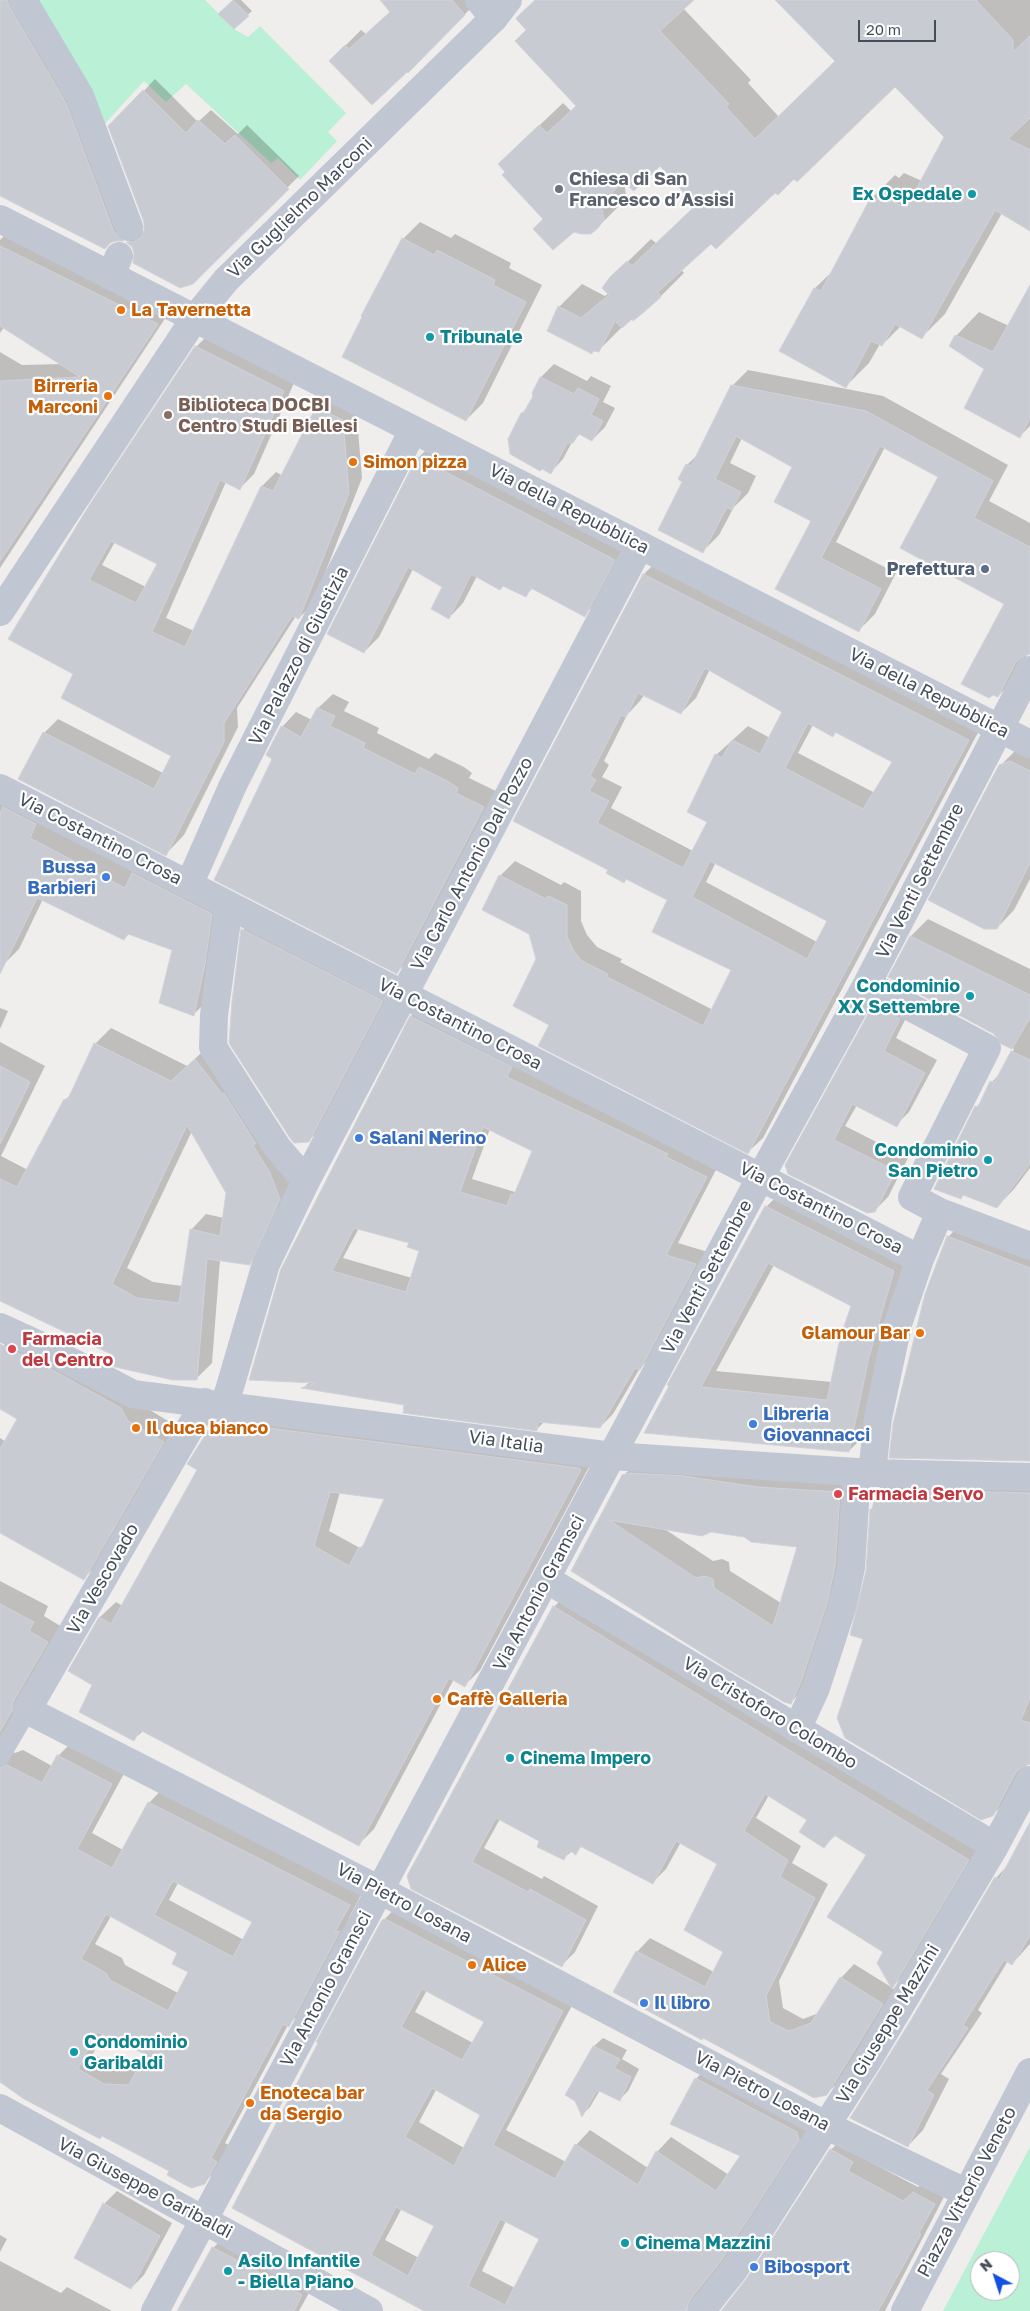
<!DOCTYPE html>
<html>
<head>
<meta charset="utf-8">
<style>
  body { margin:0 }
  #map { position:relative; width:1030px; height:2311px; overflow:hidden; background:#f0eded; font-family:"Golos Text",sans-serif }
  canvas { display:block }
  .north { position:absolute; left:970px; top:2251px; width:50px; height:50px; box-sizing:border-box; background:#fff; border:1px solid #b5b8bd; border-radius:50%; rotate:320deg; font-size:14px; font-weight:700; line-height:20px; text-align:center; color:#454d5b }
  .north::after { content:''; display:block; margin:auto; width:18px; height:22px; background:#1350e4; clip-path:polygon(50% 0,100% 100%,50% 72%,0 100%) }
  .scale { position:absolute; left:858px; top:20px; width:78px; height:22px; box-sizing:border-box; border:2px solid #454d5b; border-top:0; padding-left:6px; font-size:15px; line-height:18px; white-space:nowrap; color:#454d5b; -webkit-text-stroke:4px #fff; paint-order:stroke }
</style>
</head>
<body>
<div id="map">
<canvas width="1030" height="2311"></canvas>
<div class="north">N</div>
<div class="scale">20 m</div>
</div>
<script>
const ctx = document.querySelector('canvas').getContext('2d');
ctx.lineJoin = 'round';
function paint(path, color) { ctx.fillStyle = color; ctx.fill(path, 'evenodd'); }
const toPath = rows => new Path2D(rows.map(r => 'M' + r).join(''));
function stroke(path, color, width, dash) { ctx.strokeStyle = color; ctx.lineWidth = width; ctx.lineCap = dash ? 'butt' : 'round'; ctx.setLineDash(dash || []); ctx.stroke(path); }
function write(font, color, halo, rows, align = 'center') {
  ctx.font = font + ' "Golos Text",sans-serif'; ctx.lineWidth = 4.5; ctx.setLineDash([]); ctx.textBaseline = 'middle'; ctx.strokeStyle = halo; ctx.fillStyle = color; for (const [text, x, y, turn = 0] of rows) {
    ctx.save(); ctx.translate(x, y); ctx.rotate((+turn || 0) * Math.PI / 180); ctx.textAlign = isNaN(turn) ? turn : align; if (halo) ctx.strokeText(text, 0, 0); ctx.fillText(text, 0, 0); ctx.restore();
  }
}
paint(toPath([
  [35,0,205,0,234,29,248,37,260,26,346,113,328,132,337,141,300,180,278,158,271,163,186,84,166,102,144,81,102,127],
  [1030,2147,1030,2311,943,2311],
  [980,2261,1010,2261,1010,2291,980,2291]
]), '#b9f0d6');
paint(toPath([
  [0,0,25,0,136,228,123,240,116,239,0,195],
  [234,0,241,0,252,11,234,27,220,14],
  [381,0,479,0,408,71,330,61,361,30,366,34,391,11],
  [535,0,692,0,683,8,751,80,748,83,779,117,836,61,777,0,1030,0,1030,228,1002,213,945,314,922,337,901,326,882,345,880,344,869,363,846,386,781,351,815,288,834,270,872,198,895,175,899,178,904,173,922,181,946,137,895,85,794,178,711,242,681,269,684,273,661,296,644,311,632,317,598,351,594,350,592,353,559,307,582,284,605,296,609,293,611,278,651,239,656,243,693,208,693,200,660,164,624,181,626,196,621,204,598,227,544,219,499,164,563,103,571,111,577,106,527,31,516,19],
  [155,79,198,122,211,110,238,134,247,125,299,176,192,283,136,253,133,246,128,242,139,231,146,231,145,222,110,127],
  [420,222,451,238,455,234,511,263,509,268,542,285,483,403,466,420,403,239],
  [5,235,172,308,0,568,0,352,22,365,61,364,4,327,0,333,0,240],
  [1030,287,1030,426,1020,436,986,368,951,346,956,336,979,312,1009,326],
  [210,333,297,376,254,474,240,488,226,482,166,618,194,631,262,486,276,472,283,476,317,408,331,394,356,406,362,478,313,604,299,618,296,616,237,708,238,727,184,835,166,854,44,733,58,719,163,773,172,755,74,674,91,505,196,347],
  [115,542,159,564,146,587,102,565],
  [554,364,587,381,591,376,611,386,603,402,615,408,605,427,592,440,581,433,572,442,563,459,551,472,522,414,534,396,533,393,541,377],
  [748,370,883,396,1008,465,989,501,1030,523,1030,649,1014,680,998,696,1006,604,939,476,885,447,836,542,896,573,875,614,859,630,777,589,812,520,794,466,742,438,730,463,756,476,748,493,734,507,719,535,703,551,684,482,687,465,699,453,732,386],
  [432,444,628,545,599,601,584,615,533,588,525,596,504,585,477,576,463,603,449,618,443,587,413,569,379,637,364,652,418,458],
  [658,560,982,725,763,1138,748,1152,551,1024,538,959,530,933,500,876,515,861,561,885,564,882,581,891,581,921,587,935,597,947,622,959,620,962,713,1010,733,969,669,899,627,878,624,881,609,869,514,820,644,574],
  [710,669,784,711,770,738,748,726,716,755,708,822,693,851,611,808,622,787,602,777,609,765,604,761,627,715,640,701,644,695,681,713,696,698],
  [813,725,833,736,836,732,894,762,875,793,798,753],
  [716,862,828,921,817,942,706,882],
  [333,694,349,702,344,711,379,728,377,733,429,759,435,753,464,767,472,773,469,778,498,792,412,958,397,972,274,758,282,727,296,712,312,720,318,708],
  [1030,745,1030,879,1014,910,997,928,1000,766,1018,748],
  [0,780,227,898,209,999,193,1015,174,949,129,934,124,939,43,899,19,949,4,964,0,962],
  [928,919,1030,969,1030,1168,1014,1189,997,1207,964,1194,961,1198,976,1107,983,1100,992,1082,1001,1072,1014,1049,1002,1043,911,936],
  [253,920,392,991,319,1131,308,1141,230,1042,243,930],
  [887,993,912,1006,896,1038,937,1060,909,1112,896,1125,857,1105,845,1126,908,1158,888,1197,874,1211,789,1173,874,1006],
  [424,1004,719,1164,678,1243,708,1252,652,1356,639,1370,613,1414,600,1427,544,1422,537,1429,405,1404,304,1387,310,1382,349,1140,347,1140,411,1016],
  [490,1129,533,1150,515,1192,472,1179],
  [359,1228,411,1243,421,1250,412,1278,343,1258],
  [0,1008,8,1011,0,1029],
  [111,1028,187,1066,211,1044,295,1183,265,1247,249,1263,220,1260,212,1363,196,1379,114,1354,0,1299,0,1042,45,1066,1,1156,28,1170,65,1100,72,1093,95,1044],
  [192,1131,227,1193,224,1218,206,1214,191,1230,182,1286,153,1282,127,1268],
  [783,1190,910,1254,866,1434,849,1451,646,1432,766,1207],
  [774,1265,852,1305,832,1382,716,1371],
  [963,1222,1030,1248,1030,1460,948,1237],
  [18,1330,178,1427,99,1563,84,1578,0,1531,0,1438,6,1442,19,1418,0,1407,0,1350],
  [231,1406,596,1454,480,1670,465,1685,454,1679,374,1829,359,1844,143,1731,134,1739,94,1685,69,1671,100,1617,116,1602,123,1606,198,1469,215,1422],
  [340,1492,385,1498,366,1542,360,1548,329,1531],
  [640,1459,856,1476,852,1548,808,1685,791,1702,572,1570,623,1476],
  [663,1528,711,1531,798,1545,781,1603,730,1571,729,1562,722,1559,713,1561],
  [894,1474,1030,1478,1030,1760,1008,1799,993,1815,864,1639,872,1509,878,1489],
  [0,1581,48,1606,44,1616,62,1627,5,1747,15,1753,23,1750,52,1766,58,1756,73,1741,127,1768,92,1833,123,1850,149,1803,164,1787,364,1889,349,1918,354,1917,304,2010,288,2025,225,2143,231,2146,220,2167,204,2183,170,2170,0,2080],
  [178,1883,253,1922,244,1940,169,1900],
  [111,1916,179,1952,190,1972,178,1993,125,1965,122,1958,95,1944],
  [103,2033,147,2054,138,2070,120,2069,93,2054],
  [567,1593,981,1846,905,1974,892,1987,867,1854,836,1835,824,1846,809,1819,769,1795,756,1818,801,1846,792,1863,828,1884,779,1981,783,2008,803,2019,819,2013,841,1978,854,1964,896,1990,841,2080,827,2093,637,1952,650,1938,714,1972,725,1951,718,1863,681,1842,666,1869,652,1883,582,1846,576,1853,572,1851,564,1858,541,1841,500,1819,484,1848,542,1879,544,1876,598,1906,575,1952,562,1965,412,1888,554,1607],
  [1030,1824,1030,1944,1012,1964,1008,1961,978,2010,982,2013,941,2074,949,2079,923,2130,908,2146,912,2021,996,1878,1008,1865],
  [398,1905,577,1996,506,2130,566,2162,576,2145,590,2130,648,2168,657,2152,671,2137,729,2175,742,2156,696,2079,710,2064,813,2124,736,2245,685,2311,427,2311,234,2207,383,1921],
  [427,1990,486,2022,473,2043,415,2012],
  [436,2090,482,2114,464,2148,419,2122],
  [402,2208,435,2226,419,2258,385,2240],
  [506,2221,540,2238,515,2288,482,2271],
  [603,2038,627,2050,622,2059,639,2069,628,2091,620,2099,600,2090,590,2107,582,2115,576,2100,567,2095,594,2046],
  [845,2135,861,2157,918,2187,928,2179,948,2189,885,2311,723,2311,748,2279,831,2150],
  [117,2191,172,2223,144,2275,131,2288,104,2204],
  [228,2233,316,2280,299,2311,179,2311,213,2248],
  [0,2235,7,2239,0,2252],
  [0,2261,61,2293,67,2287,112,2311,0,2311]
]), '#0003');
const building = toPath([
  [0,0,7,0,10,8,66,103,114,232,124,241,116,241,110,243,105,249,0,196,0,0],
  [233,0,249,16,234,29,218,14,233,0],
  [380,0,452,0,465,15,408,73,407,72,372,105,329,61,345,45,349,49,390,12,380,0],
  [535,0,694,0,660,31,729,104,726,107,755,139,835,61,775,0,976,0,1013,40,1013,52,1030,36,1030,118,1008,139,1030,150,1030,231,995,210,922,339,895,324,882,346,871,341,846,388,779,351,814,288,821,291,871,197,876,200,880,196,906,208,944,137,895,87,797,182,794,179,778,195,775,193,716,249,711,244,658,292,661,297,644,312,633,321,632,319,622,328,615,321,599,352,593,351,592,354,547,331,558,306,581,318,609,295,602,288,610,277,627,261,632,266,692,209,688,204,691,201,660,166,634,191,623,182,601,203,604,220,598,228,591,234,581,234,574,232,553,250,533,229,543,219,502,175,505,172,498,164,539,125,547,133,576,106,515,41,527,29,516,18,535,0],
  [143,90,186,133,198,120,225,144,235,135,289,189,193,284,180,288,133,263,134,253,132,247,126,242,134,242,141,237,144,230,144,222,108,126,143,90],
  [402,238,434,255,437,250,495,280,493,285,526,302,466,421,342,357,362,317,361,316,402,238],
  [0,246,158,324,0,561,0,381,80,377,0,326,0,246],
  [1030,285,1030,418,1020,438,964,408,984,369,949,346,955,335,993,352,1030,285],
  [195,346,284,391,240,490,220,480,152,632,185,647,261,486,273,491,316,407,343,420,349,493,299,619,292,616,224,723,224,742,166,856,18,779,43,732,154,789,171,756,61,698,73,674,8,639,90,504,195,346],
  [111,541,157,564,136,603,89,580,111,541],
  [540,377,574,394,578,388,599,399,591,415,603,421,592,441,579,434,573,443,567,443,551,474,542,469,540,471,510,454,508,439,521,413,524,412,533,396,532,393,540,377],
  [731,385,866,411,993,481,974,518,1030,547,1030,654,1022,657,1016,662,998,697,993,695,989,698,961,684,1004,604,900,548,938,477,880,446,821,558,881,589,859,632,775,589,811,521,774,502,792,467,736,436,715,479,741,492,732,510,727,507,703,553,658,530,682,482,678,479,686,464,691,466,731,385],
  [417,457,615,560,585,617,531,588,526,597,503,586,500,590,471,574,449,619,431,609,442,587,408,567,364,653,327,634,417,457],
  [643,574,969,740,748,1154,538,1046,549,1025,513,1006,536,959,529,934,482,910,499,875,546,899,548,896,567,905,567,936,573,950,582,961,608,974,607,977,703,1026,731,970,652,932,667,900,626,879,624,883,606,873,608,870,513,821,643,574],
  [705,668,782,712,760,754,732,740,722,758,715,754,687,812,707,822,683,868,597,823,609,801,589,791,596,780,590,776,621,715,626,717,638,693,681,714,705,668],
  [808,723,833,737,835,732,892,762,863,809,785,768,808,723],
  [710,861,827,921,807,959,692,897,710,861],
  [317,708,335,716,330,726,365,743,363,748,415,774,419,767,449,782,458,788,456,793,484,807,397,974,214,880,272,759,266,755,281,726,301,737,317,708],
  [1010,761,1030,771,1030,863,997,929,984,929,928,900,999,765,1010,761],
  [3,807,36,824,30,838,125,888,132,873,212,914,205,964,194,1016,159,1003,172,950,128,934,124,940,37,898,0,974,0,813,3,807],
  [241,929,383,1001,309,1142,294,1143,290,1138,229,1043,232,1002,241,929],
  [910,936,1030,995,1030,1018,1012,1049,1001,1044,994,1034,888,977,910,936],
  [873,1005,900,1019,884,1051,925,1073,897,1127,852,1104,834,1140,896,1171,875,1212,867,1213,788,1174,785,1165,873,1005],
  [410,1016,512,1067,507,1077,668,1154,666,1157,707,1177,666,1255,696,1264,640,1370,635,1368,600,1428,538,1422,537,1431,403,1413,404,1405,301,1388,315,1383,249,1380,281,1269,410,1016],
  [483,1127,532,1151,514,1195,511,1194,507,1206,460,1192,483,1127],
  [354,1228,409,1243,407,1247,419,1251,406,1292,332,1271,354,1228],
  [94,1043,171,1081,195,1059,223,1095,224,1093,256,1144,252,1144,270,1173,280,1199,250,1265,207,1259,197,1380,173,1380,115,1367,111,1365,113,1355,0,1301,0,1179,17,1187,64,1099,67,1101,94,1043],
  [187,1125,226,1193,220,1236,190,1229,179,1303,137,1298,112,1284,187,1125],
  [1011,1051,1030,1060,1030,1164,997,1208,963,1195,961,1199,934,1189,975,1106,978,1107,990,1081,994,1083,1011,1051],
  [0,1066,30,1082,0,1144,0,1066],
  [765,1206,894,1271,869,1357,849,1452,644,1433,669,1386,667,1385,765,1206],
  [768,1263,851,1306,840,1338,827,1400,701,1387,768,1263],
  [947,1236,1030,1268,1030,1461,889,1458,893,1424,925,1294,947,1236],
  [0,1344,49,1368,121,1408,128,1421,164,1442,84,1580,0,1533,0,1449,17,1419,0,1409,0,1344],
  [214,1421,579,1468,581,1470,465,1687,449,1678,359,1846,140,1730,134,1741,79,1712,92,1685,68,1671,99,1617,111,1624,197,1470,187,1464,214,1421],
  [330,1492,384,1499,362,1548,359,1547,349,1566,314,1546,330,1492],
  [630,1473,683,1476,757,1487,840,1492,835,1566,827,1604,801,1682,791,1704,784,1702,726,1668,571,1571,622,1475,630,1473],
  [609,1520,702,1536,711,1532,744,1537,751,1542,797,1547,773,1626,714,1588,713,1579,704,1576,696,1578,609,1520],
  [877,1489,1030,1493,1030,1698,1021,1720,1030,1723,1030,1764,1022,1767,1016,1772,993,1816,981,1820,845,1738,837,1718,863,1639,850,1635,866,1571,870,1509,872,1509,877,1489],
  [0,1604,34,1622,29,1631,48,1642,13,1702,12,1711,0,1732,0,1604],
  [553,1606,969,1860,892,1989,877,1963,883,1952,827,1917,866,1855,834,1835,824,1848,799,1832,807,1820,765,1794,744,1831,788,1860,780,1877,815,1898,766,1996,770,2022,789,2031,811,2023,840,1977,883,2004,827,2095,814,2098,703,2038,702,2040,613,1992,636,1951,705,1987,723,1952,684,1930,717,1864,676,1841,653,1884,580,1846,576,1855,569,1850,564,1860,537,1847,539,1841,496,1818,472,1862,528,1892,530,1889,586,1920,562,1967,411,1889,407,1876,553,1606],
  [57,1755,112,1784,77,1849,112,1868,148,1802,350,1905,335,1932,340,1931,289,2027,283,2024,211,2158,217,2162,205,2184,192,2188,187,2186,167,2175,169,2171,102,2136,100,2139,24,2099,0,2082,0,1768,7,1765,42,1783,57,1755],
  [173,1881,252,1922,233,1957,154,1915,173,1881],
  [106,1914,177,1953,172,1964,188,1972,168,2011,110,1980,106,1973,81,1959,106,1914],
  [97,2032,145,2054,129,2085,104,2084,78,2069,97,2032],
  [1030,1822,1030,1936,1012,1965,1004,1960,963,2025,968,2028,927,2090,934,2095,908,2147,850,2118,911,2020,995,1877,999,1880,1030,1822],
  [385,1919,563,2011,493,2145,555,2179,575,2144,638,2185,656,2151,716,2191,740,2156,670,2124,695,2078,797,2132,799,2140,721,2261,689,2301,686,2311,424,2311,232,2208,318,2043,316,2042,382,1920,385,1919],
  [422,1989,484,2022,462,2060,401,2027,422,1989],
  [432,2088,480,2115,454,2166,405,2137,432,2088],
  [396,2207,434,2226,408,2276,371,2255,396,2207],
  [500,2219,539,2239,505,2305,468,2286,500,2219],
  [593,2046,620,2059,614,2068,631,2077,620,2101,597,2090,582,2117,575,2101,565,2095,593,2046],
  [830,2149,853,2162,848,2171,903,2201,913,2192,935,2204,919,2233,921,2234,878,2311,721,2311,747,2278,830,2149],
  [103,2203,160,2236,131,2289,74,2258,103,2203],
  [212,2247,302,2295,294,2311,177,2311,212,2247]
]);
paint(building, '#c9cbd3');
stroke(building, '#d1d2d9', 1);
stroke(toPath([
  [0,1756,27,1710]
]), '#c0c7d3', 20);
stroke(toPath([
  [23,0,80,96,129,227],
  [479,0,494,18],
  [111,276,119,256],
  [0,612,195,318],
  [0,788,920,1259],
  [189,885,233,785,413,430],
  [229,905,214,1015,213,1047,277,1147,306,1181],
  [867,984,987,1048,912,1197,940,1212,920,1259,898,1324,878,1418,872,1473],
  [940,1212,1030,1246],
  [0,1327,35,1343,133,1394,612,1456,872,1473,1030,1477],
  [205,1402,27,1710,378,1889,825,2125,967,2193],
  [225,1404,266,1264,306,1181,640,545],
  [546,1579,995,1846],
  [797,1729,816,1688,842,1608,851,1568,857,1472],
  [0,2108,369,2311],
  [155,2311,760,1178,867,984,1030,670],
  [701,2311,734,2270,868,2060,995,1846,1030,1780],
  [905,2311,1030,2072]
]), '#c0c7d3', 28);
stroke(toPath([
  [0,219,1030,744],
  [195,318,226,280,494,18,508,0]
]), '#c0c7d3', 28);
for (const [x, y, r, color] of [
  [559,189,5,"#6b7280"],
  [972,194,5,"#0f9aa8"],
  [121,310,5,"#e8710a"],
  [430,337,5,"#0f9aa8"],
  [108,396,5,"#e8710a"],
  [168,415,5,"#8d6e63"],
  [353,462,5,"#e8710a"],
  [985,569,5,"#5c6f8a"],
  [106,877,5,"#3f7fe0"],
  [970,996,5,"#0f9aa8"],
  [359,1138,5,"#3f7fe0"],
  [988,1160,5,"#0f9aa8"],
  [920,1333,5,"#e8710a"],
  [12,1349,5,"#e0444e"],
  [753,1424,5,"#3f7fe0"],
  [136,1428,5,"#e8710a"],
  [838,1494,5,"#e0444e"],
  [437,1699,5,"#e8710a"],
  [510,1758,5,"#0f9aa8"],
  [472,1965,5,"#e8710a"],
  [644,2003,5,"#3f7fe0"],
  [74,2052,5,"#0f9aa8"],
  [250,2103,5,"#e8710a"],
  [625,2243,5,"#0f9aa8"],
  [754,2267,5,"#3f7fe0"],
  [228,2271,5,"#0f9aa8"]
]) { const dot = new Path2D(); dot.arc(x, y, r, 0, 2 * Math.PI); ctx.fillStyle = color; ctx.fill(dot); stroke(dot, '#fff', 2); }
write('bold 18px', '#5b616d', '#fff', [
  ["Chiesa di San",569,179],
  ["Francesco d’Assisi",569,200]
], 'left');
write('bold 18px', '#0d838f', '#fff', [
  ["Ex Ospedale",962,194,"right"],
  ["Tribunale",440,337],
  ["Condominio",960,986,"right"],
  ["XX Settembre",960,1007,"right"],
  ["Condominio",978,1150,"right"],
  ["San Pietro",978,1171,"right"],
  ["Cinema Impero",520,1758],
  ["Condominio",84,2042],
  ["Garibaldi",84,2063],
  ["Cinema Mazzini",635,2243],
  ["Asilo Infantile",238,2261],
  ["- Biella Piano",238,2282]
], 'left');
write('18px', '#454d5b', '#fff', [
  ["Via Guglielmo Marconi",300,208,-44],
  ["Via della Repubblica",569,509,27],
  ["Via Palazzo di Giustizia",299,656,-63],
  ["Via della Repubblica",929,693,27],
  ["Via Costantino Crosa",100,839,27],
  ["Via Carlo Antonio Dal Pozzo",472,864,-62],
  ["Via Venti Settembre",920,881,-63],
  ["Via Costantino Crosa",460,1024,27],
  ["Via Costantino Crosa",821,1208,27],
  ["Via Venti Settembre",707,1277,-62],
  ["Via Italia",506,1442,8],
  ["Via Vescovado",103,1579,-60],
  ["Via Antonio Gramsci",539,1593,-62],
  ["Via Cristoforo Colombo",770,1713,31],
  ["Via Pietro Losana",404,1903,28],
  ["Via Antonio Gramsci",326,1989,-62],
  ["Via Giuseppe Mazzini",888,2024,-59],
  ["Via Pietro Losana",762,2091,28],
  ["Via Giuseppe Garibaldi",145,2188,28],
  ["Piazza Vittorio Veneto",967,2192,-62]
]);
write('bold 18px', '#c56008', '#fff', [
  ["La Tavernetta",131,310],
  ["Birreria",98,386,"right"],
  ["Marconi",98,407,"right"],
  ["Simon pizza",363,462],
  ["Glamour Bar",910,1333,"right"],
  ["Il duca bianco",146,1428],
  ["Caffè Galleria",447,1699],
  ["Alice",482,1965],
  ["Enoteca bar",260,2093],
  ["da Sergio",260,2114]
], 'left');
write('bold 18px', '#785e54', '#fff', [
  ["Biblioteca DOCBI",178,405],
  ["Centro Studi Biellesi",178,426]
], 'left');
write('bold 18px', '#4e5e75', '#fff', [
  ["Prefettura",975,569]
], 'right');
write('bold 18px', '#366cbe', '#fff', [
  ["Bussa",96,867,"right"],
  ["Barbieri",96,888,"right"],
  ["Salani Nerino",369,1138],
  ["Libreria",763,1414],
  ["Giovannacci",763,1435],
  ["Il libro",654,2003],
  ["Bibosport",764,2267]
], 'left');
write('bold 18px', '#be3a42', '#fff', [
  ["Farmacia",22,1339],
  ["del Centro",22,1360],
  ["Farmacia Servo",848,1494]
], 'left');
</script>
</body>
</html>
